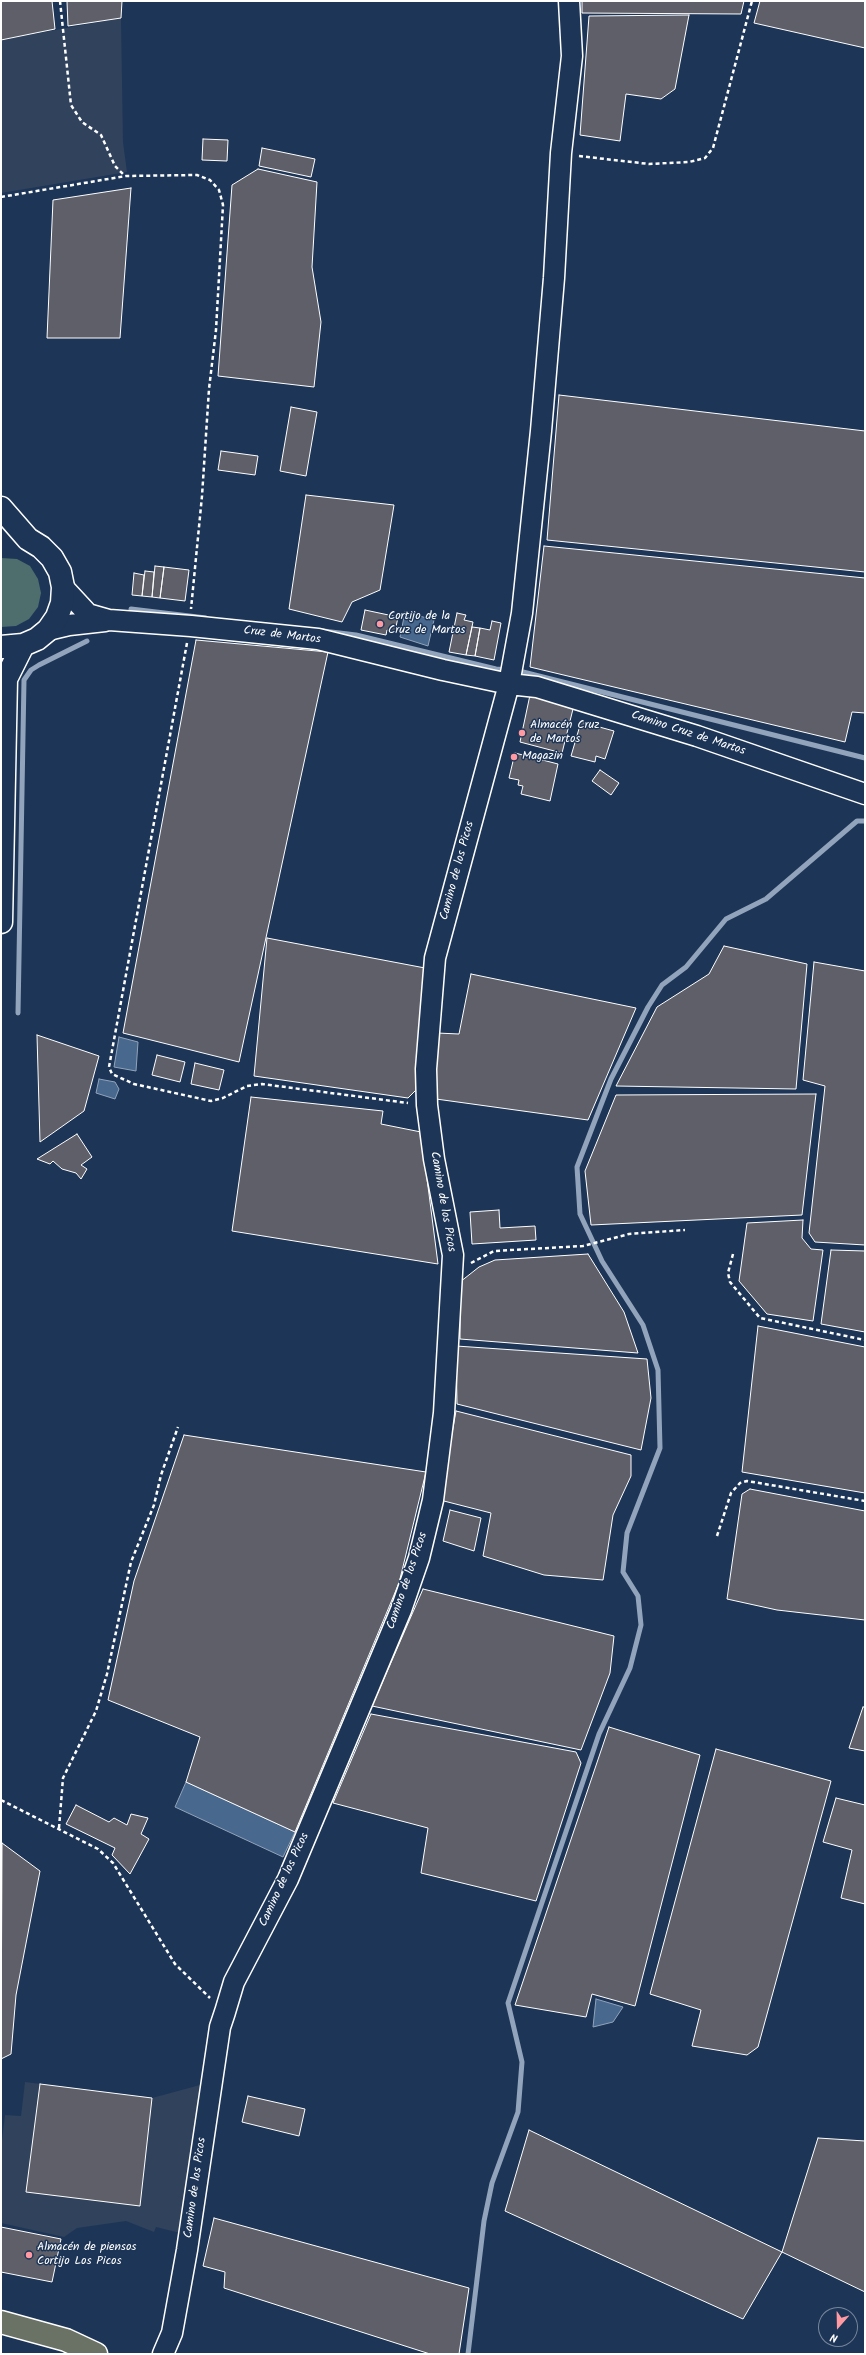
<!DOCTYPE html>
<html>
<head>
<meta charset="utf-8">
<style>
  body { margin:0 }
  #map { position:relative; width:866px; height:2355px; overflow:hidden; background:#1d3557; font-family:Kalam,sans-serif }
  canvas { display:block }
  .frame { position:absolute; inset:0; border:2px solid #fff; pointer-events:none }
  .north { position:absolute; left:818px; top:2307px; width:40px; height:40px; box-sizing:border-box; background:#1d3557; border:1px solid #77869a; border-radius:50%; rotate:200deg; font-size:11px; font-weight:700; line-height:16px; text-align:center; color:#fff }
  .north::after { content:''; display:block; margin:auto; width:14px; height:18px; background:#ff9aa2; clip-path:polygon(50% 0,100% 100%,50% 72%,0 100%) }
</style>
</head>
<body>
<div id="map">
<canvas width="866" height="2355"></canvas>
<div class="frame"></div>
<div class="north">N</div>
</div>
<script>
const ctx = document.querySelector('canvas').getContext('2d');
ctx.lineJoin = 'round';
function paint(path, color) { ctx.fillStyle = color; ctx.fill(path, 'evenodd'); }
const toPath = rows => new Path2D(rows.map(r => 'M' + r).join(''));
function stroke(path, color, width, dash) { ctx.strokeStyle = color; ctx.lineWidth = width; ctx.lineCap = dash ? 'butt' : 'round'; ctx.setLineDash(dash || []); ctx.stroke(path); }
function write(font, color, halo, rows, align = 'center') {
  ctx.font = font + ' Kalam,sans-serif'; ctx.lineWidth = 3; ctx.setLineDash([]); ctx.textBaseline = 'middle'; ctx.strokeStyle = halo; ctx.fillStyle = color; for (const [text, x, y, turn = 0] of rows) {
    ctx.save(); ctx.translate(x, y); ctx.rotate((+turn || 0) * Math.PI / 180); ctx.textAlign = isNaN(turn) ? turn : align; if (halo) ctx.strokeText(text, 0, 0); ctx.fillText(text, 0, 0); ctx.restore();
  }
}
paint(toPath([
  [121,18,123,142,127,172,1,193,1,40],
  [25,2082,152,2098,200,2085,184,2234,156,2227,154,2232,126,2221,77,2228,64,2237,1,2223,1,2148,5,2115,21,2116]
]), '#30425c');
paint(toPath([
  [1,558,17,559,30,566,38,579,41,593,38,607,29,619,16,626,1,627]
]), '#4e6e6d');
const water = toPath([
  [405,612,434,620,428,646,400,637,405,612],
  [119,1037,138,1042,136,1071,114,1067,119,1037],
  [99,1079,115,1082,119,1089,115,1099,96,1093,99,1079],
  [186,1782,295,1832,283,1857,175,1807,186,1782],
  [596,1999,623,2007,613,2022,593,2027,596,1999]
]);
paint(water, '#49688e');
stroke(water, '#92a4bb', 1);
stroke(toPath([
  [131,609,206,618],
  [323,631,356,635,496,669,507,670],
  [515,670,865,758],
  [18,1013,24,680,31,670,39,665,87,641],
  [468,2354,484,2221,492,2183,518,2112,522,2062,508,2003,599,1734,630,1668,641,1625,638,1596,623,1572,627,1533,660,1448,658,1370,643,1325,602,1261,580,1214,577,1167,611,1079,648,1007,662,985,686,967,726,919,766,899,857,821,865,821]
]), '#92a4bb', 5);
const building = toPath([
  [1,1,52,1,55,29,1,40,1,1],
  [67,1,122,1,121,18,68,26,67,1],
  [582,1,744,1,741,14,582,13,582,1],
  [760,1,865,1,865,48,754,23,760,1],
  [689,15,675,89,661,99,626,94,620,141,580,135,589,16,689,15],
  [203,139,228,140,227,161,202,160,203,139],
  [262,148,315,159,311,177,259,166,262,148],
  [258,169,317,182,312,267,321,322,314,387,218,376,232,185,258,169],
  [131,188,120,338,47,338,53,200,131,188],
  [559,395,865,431,865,572,547,540,559,395],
  [291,407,317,412,306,476,280,471,291,407],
  [221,451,258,456,255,475,218,470,221,451],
  [306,495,394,505,380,590,352,602,342,622,289,609,306,495],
  [544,546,865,578,865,713,852,712,845,742,530,667,544,546],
  [155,566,164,567,160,598,152,597,155,566],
  [164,567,189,570,185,601,160,598,164,567],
  [145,571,154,572,152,597,142,596,145,571],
  [134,573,144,575,142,596,132,595,134,573],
  [365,610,398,617,395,632,387,630,386,635,361,630,365,610],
  [457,613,466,615,464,620,473,622,466,655,449,652,457,613],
  [492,621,501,623,494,660,475,656,480,628,490,630,492,621],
  [472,627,480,628,475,656,466,655,472,627],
  [196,640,328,652,239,1062,123,1033,196,640],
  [530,695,574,705,562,753,520,742,530,695],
  [581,722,614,731,605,759,596,756,595,762,571,756,581,722],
  [515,753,558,764,550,801,521,794,523,786,518,785,519,780,509,778,515,753],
  [600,770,619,783,611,795,592,781,600,770],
  [267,938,425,968,418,1088,408,1098,254,1076,267,938],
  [724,946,807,964,796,1089,616,1086,657,1007,709,974,724,946],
  [814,962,865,971,865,1245,815,1242,809,1233,825,1086,803,1080,814,962],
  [471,974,636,1008,588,1120,436,1099,437,1033,459,1034,471,974],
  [37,1035,99,1056,84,1111,40,1142,37,1035],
  [157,1055,185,1062,180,1082,152,1075,157,1055],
  [195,1063,224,1070,219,1090,191,1084,195,1063],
  [816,1094,802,1215,591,1225,585,1171,616,1095,816,1094],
  [251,1097,383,1111,381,1124,421,1132,438,1264,232,1231,251,1097],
  [77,1134,92,1157,81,1165,87,1169,81,1179,76,1173,62,1169,53,1161,50,1164,37,1159,77,1134],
  [499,1210,500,1228,535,1226,536,1240,472,1244,470,1212,499,1210],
  [803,1220,802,1238,811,1249,823,1250,813,1321,767,1314,739,1281,747,1223,803,1220],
  [831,1250,865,1251,865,1332,821,1324,831,1250],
  [588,1254,624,1312,638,1353,460,1339,460,1282,479,1267,495,1260,588,1254],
  [758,1326,865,1347,865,1493,742,1472,758,1326],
  [456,1346,647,1359,651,1398,641,1450,457,1404,456,1346],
  [456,1411,631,1455,631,1476,613,1515,603,1580,544,1575,483,1556,491,1513,440,1500,456,1411],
  [184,1435,426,1472,399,1583,295,1832,186,1782,200,1737,108,1700,134,1581,184,1435],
  [750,1489,865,1511,865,1620,777,1610,727,1599,742,1494,750,1489],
  [450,1510,481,1518,474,1551,443,1541,450,1510],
  [423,1589,614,1636,610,1673,581,1750,372,1706,423,1589],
  [863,1707,865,1707,865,1751,849,1748,863,1707],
  [371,1714,576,1752,581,1763,536,1901,421,1873,428,1828,333,1803,371,1714],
  [609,1727,700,1755,635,2006,592,1994,586,2017,515,2005,609,1727],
  [716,1749,831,1781,758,2047,747,2055,692,2046,701,2010,650,1994,716,1749],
  [836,1798,865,1805,865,1904,841,1898,852,1850,823,1842,836,1798],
  [76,1805,109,1822,114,1818,127,1825,131,1814,148,1818,141,1834,149,1839,130,1874,112,1855,115,1848,66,1824,76,1805],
  [2,1843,40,1871,16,1995,11,2054,1,2059,2,1843],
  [40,2084,152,2098,140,2206,26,2192,40,2084],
  [248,2096,305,2109,299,2136,242,2122,248,2096],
  [529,2130,782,2252,743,2319,505,2211,529,2130],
  [818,2138,865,2141,865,2292,782,2252,818,2138],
  [214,2218,469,2288,459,2354,430,2354,224,2288,225,2272,203,2266,214,2218],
  [1,2227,61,2239,52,2282,1,2272,1,2227]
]);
paint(building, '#5e5f68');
stroke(building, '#fff', 1);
const street = toPath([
  [63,587,88,614,109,620,191,626,318,639,443,670,509,684,537,687,697,736,865,794],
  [48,630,69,625,105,621],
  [163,2354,172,2333,187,2250,220,2027,225,2012,234,1982,288,1879,401,1610,419,1558,433,1500,444,1413,453,1255,434,1159,427,1105,426,1069,435,958,509,684,522,613,541,431,554,278,561,153,572,56,569,1]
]);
const secondary = toPath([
  [1,508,28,539,41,547,52,558,60,572,63,587,62,603,57,617,48,630,37,639,23,645,1,647],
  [1,922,6,679,23,645]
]);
const primary = toPath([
  [1,2322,66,2340,96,2354]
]);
stroke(street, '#fff', 23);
stroke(secondary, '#fff', 25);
stroke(primary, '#fff', 25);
stroke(toPath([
  [60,1,71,105,82,122,101,135,115,166,125,176],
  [579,156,649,164,689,162,705,158,713,148,752,1],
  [1,197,126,176,197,175,210,180,219,190,223,205,216,330,209,389,202,496,191,609],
  [187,643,109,1067,112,1074,134,1084,211,1101,223,1098,247,1086,262,1084,408,1103],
  [733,1254,728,1273,730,1282,760,1318,865,1340],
  [471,1263,494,1251,583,1246,629,1234,685,1230],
  [717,1536,731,1493,740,1483,747,1481,865,1501],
  [1,1800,98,1849,113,1863,175,1964,210,1998],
  [59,1828,63,1778,96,1711,107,1674,131,1562,154,1505,161,1475,178,1427]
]), '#fff', 2.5, [4, 3]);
stroke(street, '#1d3557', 20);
stroke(secondary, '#1d3557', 22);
stroke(primary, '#6a7165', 22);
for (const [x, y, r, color] of [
  [380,624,4,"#ff9aa2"],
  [522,733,4,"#ff9aa2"],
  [514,757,4,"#ff9aa2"],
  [29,2255,4,"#ff9aa2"]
]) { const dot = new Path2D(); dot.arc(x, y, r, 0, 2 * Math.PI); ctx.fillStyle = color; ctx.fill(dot); stroke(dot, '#1d3557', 1.5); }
write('12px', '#fff', '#1d3557', [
  ["Cortijo de la",388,617],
  ["Cruz de Martos",388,631],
  ["Almacén Cruz",530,726],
  ["de Martos",530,740],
  ["Magazin",522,757],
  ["Almacén de piensos",37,2248],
  ["Cortijo Los Picos",37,2262]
], 'left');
write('12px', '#fff', '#1d3557', [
  ["Cruz de Martos",282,636,7],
  ["Camino Cruz de Martos",688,734,18],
  ["Camino de los Picos",458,871,-75],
  ["Camino de los Picos",442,1202,80],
  ["Camino de los Picos",408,1581,-71],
  ["Camino de los Picos",285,1880,-65],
  ["Camino de los Picos",196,2188,-82]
]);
</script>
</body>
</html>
